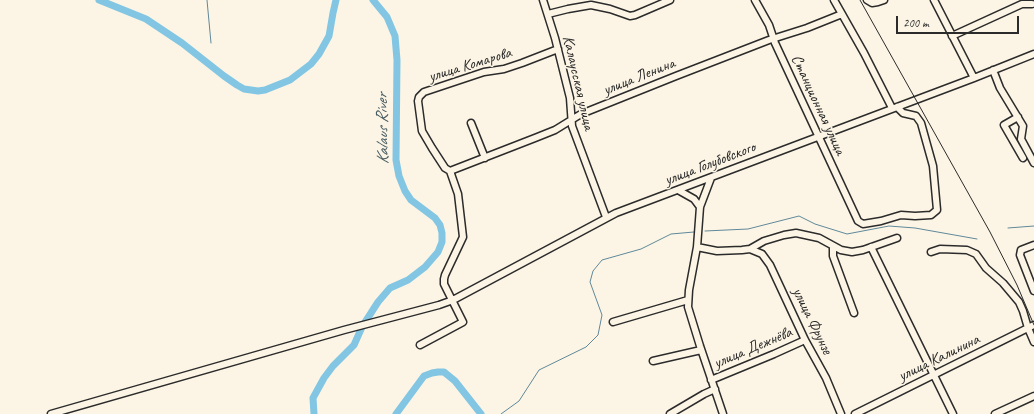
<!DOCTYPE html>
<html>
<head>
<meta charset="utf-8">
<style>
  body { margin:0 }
  #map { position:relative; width:1034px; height:414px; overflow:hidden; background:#fcf5e5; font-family:Caveat,sans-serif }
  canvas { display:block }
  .scale { position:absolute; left:896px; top:16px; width:123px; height:18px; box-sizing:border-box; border:2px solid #2b2b2b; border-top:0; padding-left:5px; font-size:12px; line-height:14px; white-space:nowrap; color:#2b2b2b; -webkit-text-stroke:3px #fcf5e5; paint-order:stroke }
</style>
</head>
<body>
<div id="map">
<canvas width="1034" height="414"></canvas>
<div class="scale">200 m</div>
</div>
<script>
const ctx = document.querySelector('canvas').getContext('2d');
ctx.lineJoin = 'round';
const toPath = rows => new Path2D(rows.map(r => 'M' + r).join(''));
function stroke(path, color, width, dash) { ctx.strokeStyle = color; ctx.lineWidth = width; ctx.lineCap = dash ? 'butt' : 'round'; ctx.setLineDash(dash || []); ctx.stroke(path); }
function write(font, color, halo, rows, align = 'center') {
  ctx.font = font + ' Caveat,sans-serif'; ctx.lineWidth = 3; ctx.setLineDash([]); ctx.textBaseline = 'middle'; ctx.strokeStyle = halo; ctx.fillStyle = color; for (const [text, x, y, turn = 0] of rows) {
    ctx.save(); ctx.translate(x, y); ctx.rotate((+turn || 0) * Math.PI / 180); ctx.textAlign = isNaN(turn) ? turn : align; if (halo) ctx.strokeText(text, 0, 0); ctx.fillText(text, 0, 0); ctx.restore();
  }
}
stroke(toPath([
  [207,0,211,43],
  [1008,228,1034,226],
  [705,231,748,229,799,216,815,224,847,234,889,226,915,228,977,239],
  [501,414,519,401,539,370,586,347,598,335,602,315,590,282,593,271,602,260,641,249,671,234,694,232]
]), '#5f8899', 1);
stroke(toPath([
  [99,0,146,19,182,43,224,76,237,85,244,89,258,91,265,90,290,80,311,64,319,54,329,36,333,13,336,0],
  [314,414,313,398,324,378,333,366,354,345,362,327,378,302,390,288,408,280,425,267,438,252,442,242,442,233,440,225,435,218,411,200,405,191,399,176,396,160,397,60,395,36,387,17,373,0],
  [396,414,424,376,432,373,438,372,444,372,455,381,481,414]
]), '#82c6e3', 7);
const minor = toPath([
  [543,0,555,38,570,98,572,126,606,217],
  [755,0,769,25,775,43,858,221,863,224,881,221,901,215,915,216,931,215,937,210,933,166,921,123,916,116,903,113,897,107],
  [834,0,864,53,892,108],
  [867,0,872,3,878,2,884,0],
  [934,0,974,78],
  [548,14,568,9,591,5,610,9,630,16,635,15,670,0],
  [952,36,1022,4,1032,4],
  [993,70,1000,88,1023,126,1021,139,1034,163],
  [1018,117,1004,125,1023,158],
  [471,123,485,158],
  [450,171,535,138,555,130,581,114,676,76,769,40,807,28,842,14],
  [711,178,700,207,697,247,689,290,688,307,700,346,723,414],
  [678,190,694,199,700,207],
  [1034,245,1021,250,1020,255,1034,291],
  [833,246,833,256,854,313],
  [697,247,717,251,742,250,750,249,764,241,784,235,796,233,819,238,841,250,852,252,863,250,897,238],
  [871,247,953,414],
  [750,249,762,254,770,265,805,340,826,378,841,414],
  [931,252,940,249,967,250,976,254,986,268,1003,283,1019,302,1023,311,1028,328,1034,342],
  [613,322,688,300],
  [420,345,463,322,444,284,444,279,445,275,463,237,458,194,450,171,445,168,432,148,422,131,418,101,419,97,424,92,484,72,504,69,522,63,558,49],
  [653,361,701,350],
  [711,380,774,354,805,340],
  [51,414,344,330,439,305,453,300,616,213,974,78,1034,54],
  [670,414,704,394,715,389],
  [855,414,1034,325],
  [995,414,1034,396]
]);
stroke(minor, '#2b2b2b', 9);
stroke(minor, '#fcf5e5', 6);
stroke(toPath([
  [860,0,990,232,1017,285,1034,325]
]), '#2b2b2b', 1);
write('16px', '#2b2b2b', '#fcf5e5', [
  ["улица Комарова",470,65,-17],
  ["улица Ленина",639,77,-22],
  ["Калаусская улица",578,83,77],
  ["Станционная улица",818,105,65],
  ["улица Голубовского",710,164,-21],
  ["улица Фрунзе",812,321,64],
  ["улица Дежнёва",753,348,-23],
  ["улица Калинина",939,358,-26]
]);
write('italic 17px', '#455a62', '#fcf5e5', [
  ["Kalaus River",383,129,-91]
]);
</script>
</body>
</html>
